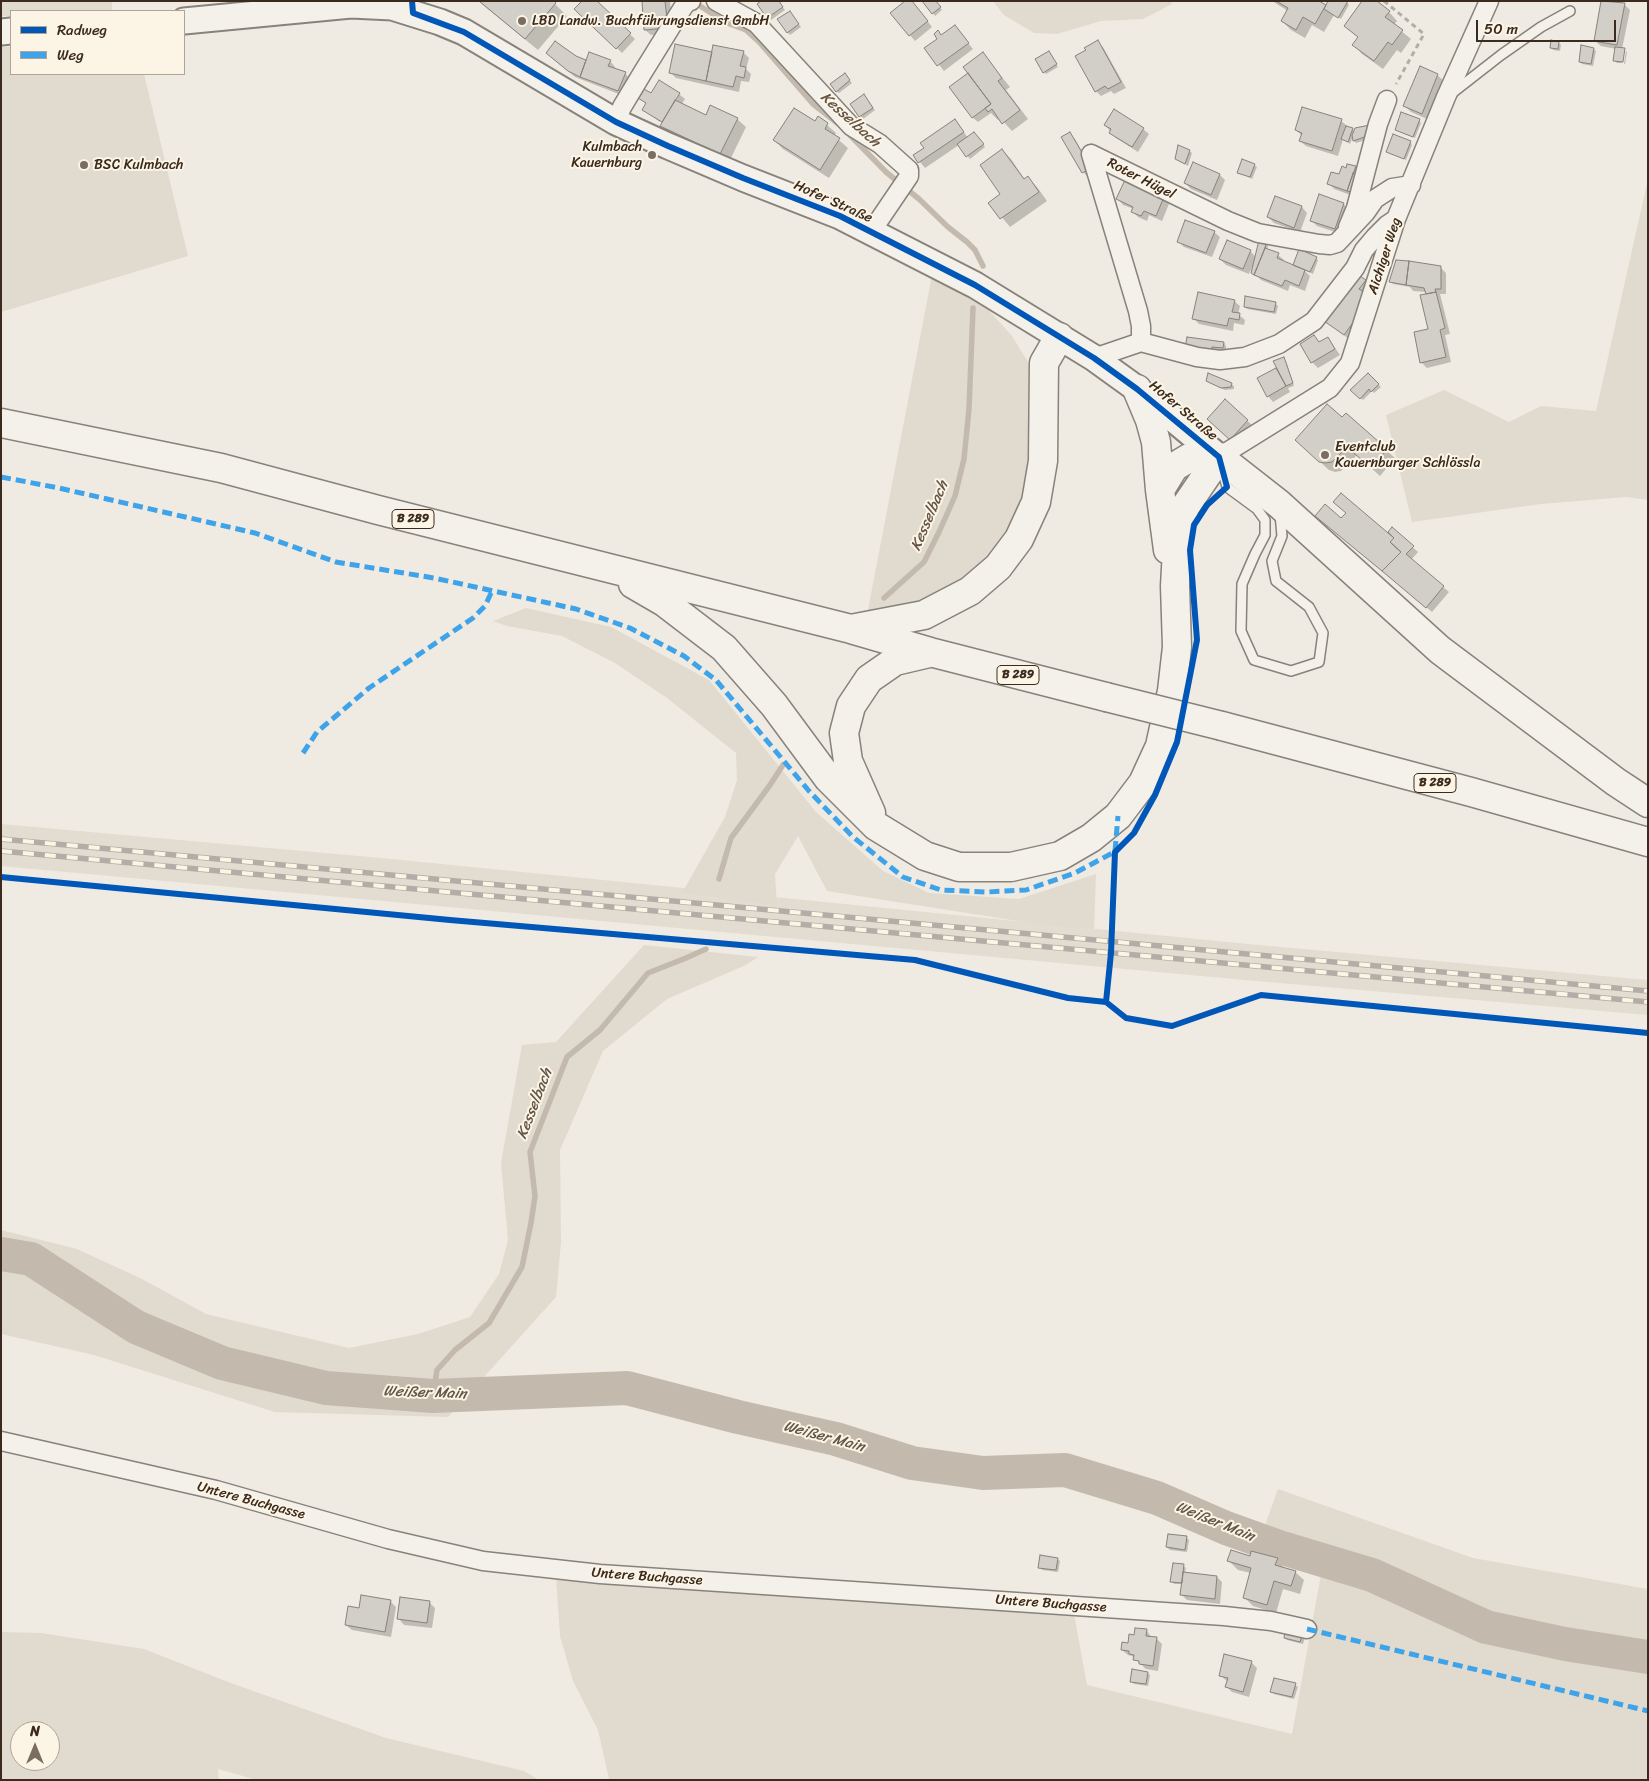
<!DOCTYPE html>
<html>
<head>
<meta charset="utf-8">
<style>
  body { margin:0 }
  #map { position:relative; width:1649px; height:1781px; overflow:hidden; background:#efebe2; font-family:Sriracha,sans-serif }
  canvas { display:block }
  .frame { position:absolute; inset:0; border:2px solid #3b2a1e; pointer-events:none }
  .legend { position:absolute; left:10px; top:10px; width:175px; height:65px; box-sizing:border-box; background:#fcf5e5; border:1px solid #afa495; margin:0; padding:6px 9px; list-style:none; font-size:15px; color:#3b2a1e }
  .legend li { display:flex; align-items:center; gap:10px; height:25px }
  .legend b { width:25px; border:1px solid #afa495 }
  .north { position:absolute; left:10px; top:1721px; width:50px; height:50px; box-sizing:border-box; background:#fcf5e5; border:1px solid #afa495; border-radius:50%; rotate:0deg; font-size:14px; font-weight:700; line-height:20px; text-align:center; color:#3b2a1e }
  .north::after { content:''; display:block; margin:auto; width:18px; height:22px; background:#7a6e63; clip-path:polygon(50% 0,100% 100%,50% 72%,0 100%) }
  .scale { position:absolute; left:1476px; top:20px; width:140px; height:22px; box-sizing:border-box; border:2px solid #3b2a1e; border-top:0; padding-left:6px; font-size:15px; line-height:18px; white-space:nowrap; color:#3b2a1e; -webkit-text-stroke:4px #fcf5e5; paint-order:stroke }
</style>
</head>
<body>
<div id="map">
<canvas width="1649" height="1781"></canvas>
<div class="frame"></div>
<ul class="legend">
<li><b style="height:6px;background:#0057b8"></b>Radweg</li>
<li><b style="height:6px;background:#3fa3ea"></b>Weg</li>
</ul>
<div class="north">N</div>
<div class="scale">50 m</div>
</div>
<script>
const ctx = document.querySelector('canvas').getContext('2d');
ctx.lineJoin = 'round';
function paint(path, color) { ctx.fillStyle = color; ctx.fill(path, 'evenodd'); }
const toPath = rows => new Path2D(rows.map(r => 'M' + r).join(''));
function stroke(path, color, width, dash) { ctx.strokeStyle = color; ctx.lineWidth = width; ctx.lineCap = dash ? 'butt' : 'round'; ctx.setLineDash(dash || []); ctx.stroke(path); }
function write(font, color, halo, rows, align = 'center') {
  ctx.font = font + ' Sriracha,sans-serif'; ctx.lineWidth = 4; ctx.setLineDash([]); ctx.textBaseline = 'middle'; ctx.strokeStyle = halo; ctx.fillStyle = color; for (const [text, x, y, turn = 0] of rows) {
    ctx.save(); ctx.translate(x, y); ctx.rotate((+turn || 0) * Math.PI / 180); ctx.textAlign = isNaN(turn) ? turn : align; if (halo) ctx.strokeText(text, 0, 0); ctx.fillText(text, 0, 0); ctx.restore();
  }
}
paint(toPath([
  [1,824,381,858,1248,944,1648,980,1648,1015,1245,980,1,866]
]), '#e3dcd0');
paint(toPath([
  [1,1,112,1,112,11,11,11,11,16,1,16],
  [993,1,1171,1,1172,4,1143,19,1101,21,1057,34,1034,33,1004,15],
  [1,47,11,47,11,74,144,74,188,256,1,312],
  [1648,179,1648,500,1627,497,1541,504,1412,522,1386,415,1444,390,1509,422,1541,406,1596,411],
  [932,275,984,305,1012,336,1028,362,1036,394,1030,490,1013,529,978,573,905,613,867,615],
  [526,608,611,627,709,680,816,812,883,871,929,893,1019,899,1096,874,1094,929,1043,925,827,891,798,836,775,874,777,905,682,893,725,817,737,780,736,753,667,698,615,663,562,636,507,626,493,621],
  [644,945,758,957,746,965,667,999,603,1051,560,1150,561,1242,556,1297,448,1417,275,1412,94,1355,1,1334,1,1230,77,1249,142,1279,206,1314,349,1348,418,1334,470,1317,499,1274,508,1240,501,1163,522,1045,556,1042],
  [1278,1489,1473,1558,1648,1589,1648,1780,605,1780,609,1779,598,1730,573,1681,560,1636,556,1577,1073,1609,1087,1685,1292,1734,1323,1563,1259,1542],
  [1,1632,41,1633,144,1649,228,1682,386,1738,524,1771,539,1780,257,1780,218,1769,219,1780,1,1780],
  [20,1731,50,1731,50,1761,20,1761]
]), '#e1dace');
paint(toPath([
  [478,1,552,1,567,16,538,50],
  [595,1,635,39,622,53,576,9],
  [643,1,670,1,673,33,651,35,645,30],
  [778,1,785,10,771,20,759,4],
  [935,1,942,10,935,16,933,13],
  [1272,1,1316,1,1326,7,1347,2,1349,5,1341,19,1334,15,1324,32,1312,25,1305,38,1291,30,1282,21,1288,11],
  [1602,1,1624,4,1630,10,1622,49,1622,63,1617,63,1614,60,1616,49,1601,46,1595,41],
  [915,5,932,27,915,41,910,35],
  [1389,12,1397,21,1394,25,1411,39,1401,53,1397,50,1383,69,1362,54,1354,45,1359,38,1345,26],
  [792,15,801,27,790,35,779,20],
  [955,27,973,49,944,71,926,48],
  [1097,42,1103,47,1126,88,1114,94,1111,91,1101,96,1096,91,1087,50],
  [1559,43,1561,45,1560,51,1553,50,1551,47],
  [1593,49,1596,51,1593,66,1582,64,1580,62],
  [1626,51,1627,52,1625,64,1624,64],
  [743,52,749,58,746,69,751,74,749,82,741,81,739,92,676,78,670,72,713,53],
  [983,54,1010,87,1006,90,1028,119,1012,131,1000,118,998,120,991,113,978,122,972,117,971,78],
  [1051,55,1058,67,1046,74,1044,72],
  [575,57,587,61,610,61,615,67,614,69,625,73,630,79,624,96,575,77,553,59],
  [1437,75,1443,80,1427,119,1411,112,1405,106],
  [847,77,852,83,839,93,836,91],
  [679,94,685,99,681,105,707,116,737,119,746,127,729,162,670,135,662,126,678,97,676,96,660,122,644,110,647,105,640,98,651,95],
  [866,98,875,110,863,119,852,104],
  [819,118,836,133,834,136,848,148,829,178,783,149,774,140,816,123],
  [955,120,968,138,977,136,985,147,970,159,959,145,925,168,915,156,925,148],
  [1419,120,1421,123,1415,138,1396,130],
  [1341,121,1355,132,1372,138,1356,143,1354,141,1353,136,1350,144,1343,139,1338,156,1306,146,1300,141,1302,136,1296,130],
  [1105,125,1143,129,1149,134,1138,152,1116,138],
  [1069,133,1075,139,1095,174,1089,178,1083,172],
  [1410,142,1412,145,1406,160,1388,152],
  [1002,150,1011,159,1025,180,1028,178,1037,187,1047,201,1010,227,990,203,1002,194],
  [1189,151,1192,153,1188,166,1176,159],
  [1194,164,1220,175,1225,180,1217,200,1191,189,1185,183],
  [1254,165,1257,167,1252,179,1238,172],
  [1355,167,1361,173,1353,196,1334,189,1329,183,1347,169],
  [1276,197,1302,207,1307,213,1300,232,1274,223,1268,217],
  [1164,198,1169,204,1162,221,1149,215,1147,221,1138,217,1133,212,1134,209,1123,205,1118,199],
  [1343,204,1349,209,1341,234,1317,226,1312,221],
  [1214,232,1220,237,1212,257,1184,247,1178,241],
  [1261,238,1269,241,1267,250,1278,255,1284,260,1283,262,1293,266,1316,258,1318,260,1313,274,1304,270,1310,276,1305,291,1290,285,1288,291,1261,280,1256,275,1255,262,1254,262,1249,274,1226,265,1220,259,1250,251,1256,257],
  [1440,267,1446,273,1446,294,1440,294,1450,334,1445,335,1451,362,1427,368,1421,362,1429,330,1426,292,1413,291,1410,287,1393,284,1391,282],
  [1365,281,1371,287,1350,340,1326,321],
  [1234,301,1240,306,1238,314,1245,320,1244,325,1234,323,1233,331,1199,324,1194,319],
  [1275,303,1278,306,1276,314,1247,309,1245,306],
  [1314,337,1320,343,1328,338,1340,355,1318,368,1312,362,1301,344],
  [1224,343,1226,346,1226,350,1215,349,1214,352,1189,350],
  [1283,358,1286,361,1294,386,1288,388,1290,392,1273,402,1268,396,1275,369,1281,375],
  [1368,374,1381,387,1374,393,1372,391,1363,400,1352,390],
  [1207,381,1231,384,1234,386,1234,389,1225,390],
  [1226,401,1253,426,1236,445,1214,425],
  [1342,419,1386,450,1395,458,1380,476,1357,455,1341,471,1335,472,1329,470,1306,449],
  [1316,516,1388,534,1392,529,1418,552,1411,560,1449,592,1432,612],
  [1186,1537,1189,1540,1187,1552,1170,1550,1167,1547],
  [1251,1557,1277,1559,1285,1569,1295,1572,1304,1580,1300,1594,1283,1589,1276,1613,1253,1606,1244,1597,1251,1573,1238,1570,1229,1561],
  [1057,1559,1060,1561,1058,1572,1042,1570,1040,1567],
  [1183,1566,1186,1568,1185,1573,1217,1577,1222,1582,1220,1604,1187,1600,1182,1595,1183,1584,1174,1584,1172,1581],
  [390,1601,396,1607,391,1637,352,1630,346,1625,360,1610],
  [429,1602,435,1608,432,1628,404,1625,399,1619],
  [1287,1630,1305,1637,1303,1644,1287,1640,1285,1638],
  [1147,1631,1152,1638,1156,1638,1162,1644,1158,1671,1146,1669,1132,1656,1128,1655,1122,1650,1136,1636],
  [1251,1662,1257,1668,1249,1697,1232,1692,1227,1687,1228,1682,1220,1675],
  [1147,1673,1150,1675,1148,1686,1134,1684,1132,1681],
  [1295,1685,1298,1687,1294,1699,1274,1694,1272,1692]
]), '#0003');
stroke(toPath([
  [695,1,700,6,727,23,746,30,760,43,813,104,841,126,886,172,919,199,948,227,967,242,975,250,983,266],
  [884,598,924,562,939,532,955,496,964,459,969,409,973,308],
  [719,879,731,838,770,785,783,765],
  [433,1396,437,1370,455,1350,489,1323,522,1267,531,1223,535,1196,530,1152,567,1057,600,1030,648,973,686,958,706,949]
]), '#c3baad', 5.5);
stroke(toPath([
  [1,1254,31,1259,136,1327,222,1363,326,1388,433,1396,627,1388,738,1417,836,1439,912,1463,983,1473,1065,1470,1157,1498,1226,1528,1279,1547,1372,1575,1486,1627,1565,1644,1648,1657]
]), '#c3baad', 34);
const building = toPath([
  [479,1,554,1,556,3,525,39,479,1],
  [582,1,597,1,631,33,616,49,574,9,582,1],
  [642,1,665,1,668,28,644,30,642,1],
  [761,1,779,1,783,7,767,18,757,4,761,1],
  [905,1,912,1,928,21,909,36,890,13,905,1],
  [922,1,936,1,941,7,932,14,922,1],
  [1276,1,1319,1,1326,5,1315,24,1303,17,1296,30,1281,21,1288,8,1276,1],
  [1328,1,1348,1,1338,18,1324,9,1328,1],
  [1362,1,1377,1,1390,11,1385,17,1403,30,1392,45,1388,42,1374,61,1352,45,1358,37,1344,26,1362,1],
  [1601,1,1625,3,1617,45,1594,41,1601,1],
  [790,11,799,24,787,33,777,19,790,11],
  [955,25,969,43,937,66,924,48,937,39,934,34,938,30,941,35,955,25],
  [1098,40,1121,82,1108,89,1105,86,1095,92,1075,56,1086,50,1084,48,1098,40],
  [1551,40,1559,42,1558,49,1550,48,1551,40],
  [555,41,576,56,586,60,580,77,568,71,546,53,555,41],
  [675,44,712,52,706,81,669,73,675,44],
  [713,45,744,51,740,66,746,67,744,78,736,76,733,87,706,81,713,45],
  [1581,45,1594,48,1591,64,1579,62,1581,45],
  [1615,47,1625,48,1623,62,1613,61,1615,47],
  [1049,51,1057,64,1043,73,1035,59,1049,51],
  [589,52,611,60,608,66,626,72,618,91,580,77,589,52],
  [983,52,1002,78,998,81,1020,110,1002,124,992,109,988,112,985,108,991,104,963,67,983,52],
  [1420,66,1438,74,1422,114,1403,106,1420,66],
  [845,73,850,80,836,92,830,84,845,73],
  [968,73,991,104,972,118,949,87,968,73],
  [659,80,680,93,662,122,642,110,646,103,638,98,644,89,651,93,659,80],
  [864,94,873,108,859,117,850,104,864,94],
  [675,100,706,115,710,105,738,118,720,154,660,126,675,100],
  [1302,107,1342,119,1332,151,1299,141,1302,133,1295,130,1302,107],
  [794,108,815,121,818,116,828,123,825,129,840,138,820,170,773,140,794,108],
  [1114,109,1144,128,1132,147,1109,133,1111,129,1104,125,1114,109],
  [1401,112,1420,119,1413,137,1395,130,1401,112],
  [955,119,964,132,918,163,913,155,924,148,920,143,955,119],
  [1370,125,1370,135,1353,141,1352,135,1355,128,1370,125],
  [1346,126,1353,128,1348,142,1341,139,1346,126],
  [974,132,984,144,966,157,957,144,974,132],
  [1070,132,1091,168,1082,173,1061,137,1070,132],
  [1393,134,1411,141,1404,159,1386,152,1393,134],
  [1178,145,1190,150,1185,164,1175,159,1178,145],
  [1002,149,1024,179,1028,176,1039,192,1000,219,988,203,1000,194,980,165,1002,149],
  [1242,159,1255,164,1250,177,1237,173,1242,159],
  [1193,162,1220,174,1211,195,1184,183,1193,162],
  [1347,164,1356,166,1347,191,1327,184,1331,172,1339,174,1342,166,1346,168,1347,164],
  [1353,173,1358,175,1352,192,1347,191,1353,173],
  [1125,180,1164,197,1156,216,1144,211,1141,216,1131,212,1133,207,1116,199,1125,180],
  [1319,194,1344,203,1335,229,1310,221,1319,194],
  [1275,196,1302,206,1294,228,1267,217,1275,196],
  [1185,220,1215,231,1206,253,1177,242,1185,220],
  [1260,236,1267,238,1265,248,1254,275,1251,273,1260,236],
  [1227,240,1251,250,1243,269,1219,259,1227,240],
  [1265,248,1279,253,1277,258,1305,270,1299,286,1285,280,1282,286,1254,275,1265,248],
  [1299,249,1317,257,1310,272,1293,265,1299,249],
  [1396,260,1409,261,1406,285,1389,282,1396,260],
  [1409,261,1441,266,1441,289,1435,289,1436,292,1426,294,1424,288,1406,285,1409,261],
  [1357,274,1366,280,1359,289,1367,294,1365,306,1344,335,1324,321,1357,274],
  [1198,292,1235,300,1232,312,1240,313,1239,320,1229,318,1227,326,1192,319,1198,292],
  [1436,292,1445,328,1440,330,1446,357,1420,363,1414,332,1428,329,1420,295,1436,292],
  [1245,296,1276,302,1274,312,1244,307,1245,296],
  [1314,335,1319,342,1328,337,1335,349,1311,363,1300,344,1314,335],
  [1187,337,1224,342,1223,348,1212,347,1212,351,1185,348,1187,337],
  [1284,357,1293,383,1286,386,1273,361,1284,357],
  [1276,368,1286,386,1267,397,1257,378,1276,368],
  [1208,373,1232,383,1231,387,1221,388,1206,381,1208,373],
  [1368,373,1379,384,1371,392,1369,389,1360,399,1350,390,1368,373],
  [1225,399,1248,420,1230,440,1207,419,1225,399],
  [1327,404,1342,417,1346,413,1387,449,1371,468,1347,447,1332,462,1325,463,1319,462,1295,440,1327,404],
  [1341,493,1394,538,1390,542,1401,552,1382,571,1315,516,1325,504,1341,518,1346,513,1333,502,1341,493],
  [1392,527,1414,546,1406,554,1444,586,1426,608,1382,571,1401,552,1390,542,1394,538,1388,532,1392,527],
  [1168,1534,1187,1536,1185,1550,1166,1547,1168,1534],
  [1231,1550,1250,1556,1251,1551,1278,1558,1275,1565,1296,1571,1291,1586,1274,1581,1267,1605,1243,1598,1251,1568,1227,1561,1231,1550],
  [1040,1555,1058,1558,1056,1570,1038,1568,1040,1555],
  [1173,1563,1184,1564,1182,1583,1170,1582,1173,1563],
  [1183,1572,1217,1576,1215,1599,1180,1595,1183,1572],
  [361,1595,391,1600,385,1632,345,1625,348,1606,359,1608,361,1595],
  [400,1597,430,1601,427,1623,397,1619,400,1597],
  [1135,1628,1147,1629,1146,1636,1157,1637,1153,1666,1139,1664,1139,1661,1133,1660,1134,1655,1129,1654,1129,1651,1121,1650,1122,1642,1128,1643,1129,1634,1134,1635,1135,1628],
  [1286,1628,1303,1633,1300,1642,1284,1638,1286,1628],
  [1224,1654,1252,1661,1243,1692,1225,1687,1228,1678,1219,1676,1224,1654],
  [1132,1669,1148,1672,1146,1684,1130,1682,1132,1669],
  [1274,1678,1296,1683,1292,1697,1270,1692,1274,1678]
]);
paint(building, '#d2cec8');
stroke(building, '#87827b', 1);
const lane = toPath([
  [1451,94,1501,55,1541,27,1570,11],
  [1222,469,1227,487,1257,509,1265,520,1265,535,1255,554,1242,584,1241,631,1254,660,1291,671,1319,662,1323,633,1309,607,1276,581,1272,561,1282,536,1280,514]
]);
const street = toPath([
  [716,1,756,23,851,126,880,144,909,170,909,176,871,232],
  [616,122,622,107,643,72,682,9,687,2,691,1],
  [1091,154,1228,221,1258,233,1319,244,1330,245,1337,243,1366,212,1375,199,1392,188,1411,185],
  [1091,154,1138,311,1141,326,1141,342],
  [1348,227,1356,208,1378,124,1387,100],
  [1094,358,1141,342,1197,357,1220,360,1245,357,1279,344,1314,321,1355,268,1364,250,1375,237,1387,225,1396,219],
  [1219,457,1330,388,1350,363,1396,219,1446,97,1489,1],
  [1,1441,216,1490,388,1539,483,1561,600,1574,1224,1616,1271,1621,1307,1629]
]);
const secondary = toPath([
  [184,21,351,5,392,7,440,22,464,32,616,122,668,146,743,178,840,216,975,285,1094,358,1137,389,1219,457],
  [1,32,11,31]
]);
const highway = toPath([
  [1137,389,1150,420,1156,442,1160,490,1168,550],
  [1,423,221,468,378,510,851,629,930,652,1106,697],
  [1160,490,1174,467,1189,458,1203,455,1219,457,1279,504,1440,650,1616,782,1648,803],
  [633,584,664,602,724,648,774,705,828,778,876,826,925,856,959,867,1011,867,1060,856,1091,838,1118,816,1143,783,1160,746,1172,691,1177,647,1175,586,1178,532,1185,507,1219,457],
  [856,628,924,615,970,591,998,567,1019,539,1036,502,1043,461,1044,363,1059,337],
  [1222,726,1471,792,1648,842],
  [871,813,848,761,844,733,851,706,869,679,895,661,929,653]
]);
stroke(lane, '#87827b', 12);
stroke(street, '#87827b', 21);
stroke(secondary, '#87827b', 29);
stroke(highway, '#87827b', 31);
stroke(toPath([
  [1384,1,1424,34,1396,84]
]), '#b2aea7', 3, [5, 4]);
stroke(lane, '#f4f1ea', 9);
stroke(street, '#f4f1ea', 18);
stroke(secondary, '#f4f1ea', 25);
stroke(highway, '#f4f1ea', 28);
const rail = toPath([
  [1,839,1648,991],
  [1,851,1648,1002]
]);
stroke(rail, '#b2aea7', 5.5);
stroke(rail, '#fcf5e5', 4, [11]);
const highwayBridge = toPath([
  [1106,697,1222,726]
]);
stroke(highwayBridge, '#87827b', 31, []);
stroke(highwayBridge, '#f4f1ea', 28);
stroke(toPath([
  [1,477,59,488,255,533,336,562,434,578,576,609,630,628,684,656,716,680,809,791,853,837,903,877,941,890,987,892,1026,890,1075,873,1118,850],
  [303,753,317,732,369,688,473,618,485,606,492,591],
  [1115,851,1118,816],
  [1307,1629,1648,1711]
]), '#3fa3ea', 5, [10, 5]);
stroke(toPath([
  [412,1,413,13,464,32,616,122,668,146,743,178,840,216,975,285,1094,358,1137,389,1219,457,1227,487,1207,505,1194,525,1190,550,1197,640,1177,742,1155,795,1134,833,1115,852,1111,953,1106,1002],
  [1,877,450,920,915,960,1068,998,1106,1002,1126,1018,1172,1026,1261,995,1648,1033]
]), '#0057b8', 6);
for (const [x, y, r, color] of [
  [522,21,5,"#7a6e63"],
  [652,155,5,"#7a6e63"],
  [84,165,5,"#7a6e63"],
  [1325,455,5,"#7a6e63"]
]) { const dot = new Path2D(); dot.arc(x, y, r, 0, 2 * Math.PI); ctx.fillStyle = color; ctx.fill(dot); stroke(dot, '#fcf5e5', 2); }
for (const [x, y, w] of [
  [413,519,42],
  [1018,675,42],
  [1435,783,42]
]) { const box = new Path2D(); box.roundRect(x - w / 2, y - 9.5, w, 19, 4); ctx.fillStyle = '#fcf5e5'; ctx.fill(box); stroke(box, '#3b2a1e', 1); }
write('bold 12px', '#3b2a1e', null, [
  ["B 289",413,519],
  ["B 289",1018,675],
  ["B 289",1435,783]
]);
write('14px', '#3b2a1e', '#fcf5e5', [
  ["LBD Landw. Buchführungsdienst GmbH",532,21],
  ["Kulmbach",642,147,"right"],
  ["Kauernburg",642,163,"right"],
  ["BSC Kulmbach",94,165],
  ["Eventclub",1335,447],
  ["Kauernburger Schlössla",1335,463]
], 'left');
write('14px', '#3b2a1e', '#fcf5e5', [
  ["Roter Hügel",1141,179,27],
  ["Hofer Straße",833,202,24],
  ["Aichiger Weg",1385,256,-72],
  ["Hofer Straße",1183,411,40],
  ["Untere Buchgasse",251,1501,15],
  ["Untere Buchgasse",647,1577,4],
  ["Untere Buchgasse",1051,1604,4]
]);
write('italic 15px', '#645548', '#fcf5e5', [
  ["Kesselbach",850,120,42],
  ["Kesselbach",930,516,-67],
  ["Kesselbach",535,1104,-69],
  ["Weißer Main",425,1393,2],
  ["Weißer Main",824,1437,15],
  ["Weißer Main",1215,1522,22]
]);
</script>
</body>
</html>
